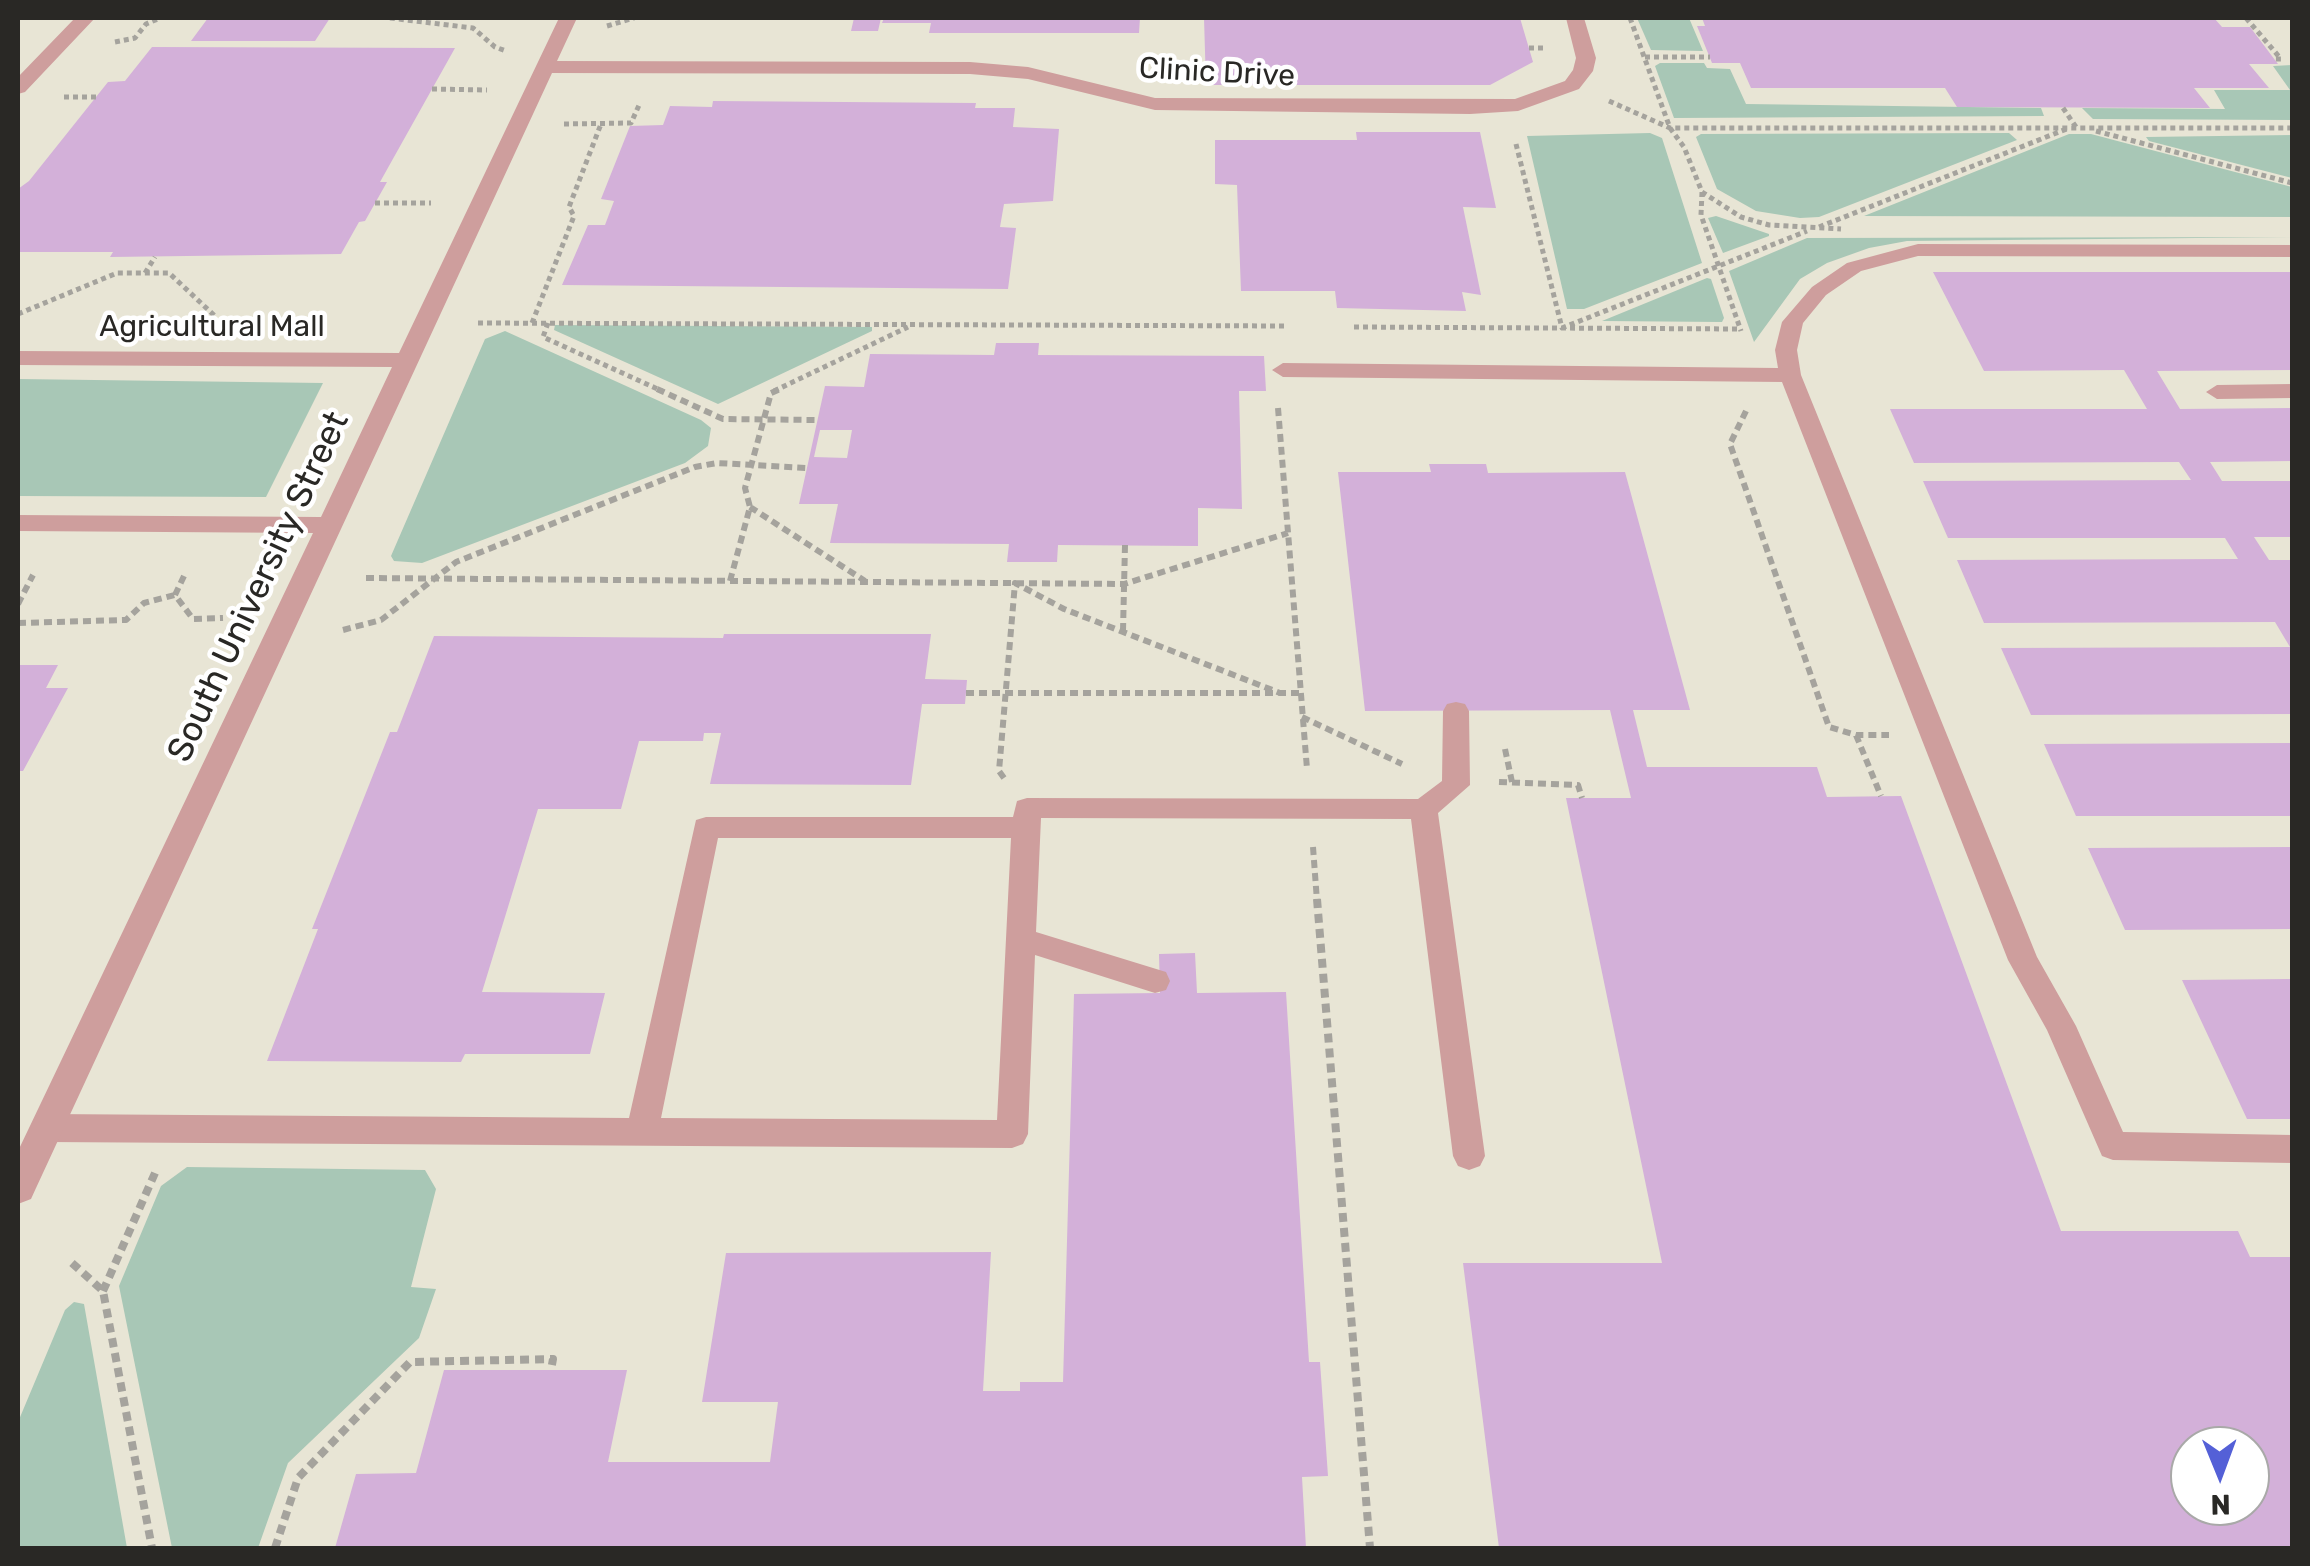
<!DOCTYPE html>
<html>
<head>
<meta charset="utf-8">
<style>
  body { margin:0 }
  #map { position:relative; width:2310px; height:1566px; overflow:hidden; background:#f2f0e8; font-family:Rubik,sans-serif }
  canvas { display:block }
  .frame { position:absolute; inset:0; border:20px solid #292825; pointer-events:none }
  .north { position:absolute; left:2170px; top:1426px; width:100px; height:100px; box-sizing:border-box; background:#fff; border:2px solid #a9a9a8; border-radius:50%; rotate:179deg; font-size:28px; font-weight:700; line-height:40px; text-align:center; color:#292825 }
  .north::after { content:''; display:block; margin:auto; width:35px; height:45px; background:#5460d7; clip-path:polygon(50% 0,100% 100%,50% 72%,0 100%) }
</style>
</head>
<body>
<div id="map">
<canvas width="2310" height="1566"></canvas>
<div class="frame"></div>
<div class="north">N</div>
</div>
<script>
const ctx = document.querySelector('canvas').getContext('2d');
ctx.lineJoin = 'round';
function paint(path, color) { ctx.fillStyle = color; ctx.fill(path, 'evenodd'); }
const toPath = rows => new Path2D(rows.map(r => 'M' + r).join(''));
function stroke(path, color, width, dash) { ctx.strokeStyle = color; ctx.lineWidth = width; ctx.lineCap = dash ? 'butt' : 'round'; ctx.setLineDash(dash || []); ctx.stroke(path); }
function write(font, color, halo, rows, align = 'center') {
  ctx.font = font + ' Rubik,sans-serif'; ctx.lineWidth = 9; ctx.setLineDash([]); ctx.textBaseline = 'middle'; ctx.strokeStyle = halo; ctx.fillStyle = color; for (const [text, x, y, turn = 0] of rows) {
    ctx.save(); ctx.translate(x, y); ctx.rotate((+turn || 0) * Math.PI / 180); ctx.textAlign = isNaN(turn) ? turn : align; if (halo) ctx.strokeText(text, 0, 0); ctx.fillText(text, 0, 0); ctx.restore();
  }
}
paint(toPath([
  [18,18,2292,18,2292,1548,18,1548],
  [2190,1446,2250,1446,2250,1506,2190,1506]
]), '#e8e5d5');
paint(toPath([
  [1637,18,1689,18,1703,51,1651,50],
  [1660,63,1704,63,1707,68,1730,69,1746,104,2041,108,2044,116,1674,118,1655,66],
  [2292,65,2292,120,2093,119,2082,108,2225,109,2214,90,2290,90,2273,66],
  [1650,133,1662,138,1702,263,1584,309,1567,309,1527,136],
  [2009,133,2017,140,1819,217,1800,218,1756,211,1717,189,1696,137,1701,134],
  [2069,134,2091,134,2292,187,2292,217,1864,216],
  [2292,135,2292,178,2149,141,2146,137],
  [1716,216,1769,234,1769,236,1723,253,1708,218],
  [2292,237,1907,241,1869,248,1827,263,1800,279,1754,342,1729,271,1807,238],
  [1707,278,1711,279,1724,318,1722,322,1602,321],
  [555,325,872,327,872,331,718,404,554,330],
  [505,331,701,420,711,428,708,446,685,463,422,563,394,561,391,556,485,339],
  [18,379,323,383,266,497,18,496],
  [187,1167,425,1170,436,1189,411,1287,436,1289,419,1338,288,1463,258,1548,172,1548,119,1286,161,1186],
  [74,1302,84,1304,127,1548,18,1548,18,1422,65,1310]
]), '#a8c7b6');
paint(toPath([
  [208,18,330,18,315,41,191,41],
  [854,18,881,18,878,31,851,31],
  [884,18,1140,18,1139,33,929,33,931,23,882,23],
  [1204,18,1520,18,1533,62,1490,85,1206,85],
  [1702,18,2214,18,2222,27,2250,27,2278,64,2249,64,2269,88,2194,88,2210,108,1957,107,1945,88,1751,88,1740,63,1712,63,1697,26,1705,26],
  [152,47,455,48,380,182,387,182,365,221,359,222,341,254,110,257,113,252,18,252,18,189,29,181,108,82,125,81],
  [713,101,976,103,975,108,1015,108,1013,127,1059,129,1053,201,1004,204,1000,227,1016,228,1008,289,562,285,588,225,605,225,614,201,601,199,630,126,663,125,670,106,712,107],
  [1356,132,1480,132,1496,208,1463,207,1481,295,1462,292,1466,311,1337,308,1335,291,1241,291,1237,185,1215,184,1215,140,1357,140],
  [1933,272,2292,272,2292,370,2157,371,2180,409,2292,408,2292,461,2210,462,2222,481,2292,481,2292,537,2254,537,2269,560,2292,560,2292,714,2031,715,2001,648,2290,647,2275,622,1984,623,1957,560,2238,559,2225,538,1948,538,1923,481,2191,480,2179,462,1914,463,1890,409,2147,409,2124,370,1984,371],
  [996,343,1039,343,1038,355,1264,356,1266,391,1239,391,1242,509,1198,508,1198,546,1058,545,1057,562,1007,562,1009,544,830,543,838,504,799,504,825,386,864,387,870,354,994,355],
  [820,430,852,430,847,458,814,457],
  [1429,464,1486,464,1488,473,1625,472,1690,710,1633,710,1647,767,1817,767,1827,797,1901,796,2061,1231,2238,1231,2250,1257,2292,1257,2292,1548,1499,1548,1463,1263,1662,1263,1566,798,1631,798,1610,710,1365,711,1338,472,1431,472],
  [2190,1446,2250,1446,2250,1506,2190,1506],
  [724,634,931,634,925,679,967,680,965,704,922,704,911,785,710,784,721,733,704,733,703,741,639,741,621,809,538,809,482,992,605,993,590,1054,465,1054,461,1062,267,1061,318,929,312,929,390,732,397,732,434,636,723,638],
  [18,665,58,665,46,688,68,688,23,771,18,771],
  [2292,743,2292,816,2076,816,2044,744],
  [2292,847,2292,929,2125,930,2088,848],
  [1195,953,1197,993,1286,992,1309,1362,1320,1362,1328,1476,1302,1477,1306,1548,335,1548,356,1474,416,1473,444,1370,627,1370,608,1462,770,1462,778,1402,702,1402,726,1253,991,1252,983,1391,1020,1391,1020,1382,1063,1382,1074,994,1160,993,1159,954],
  [2292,979,2292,1119,2247,1119,2182,980]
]), '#d3b0d9');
stroke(toPath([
  [390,18,473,28,495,47,506,51],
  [1630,18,1670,128,1684,147,1702,192,1741,217,1769,225,1841,229],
  [2246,18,2281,59,2274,59],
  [607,26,634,18],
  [115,42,135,38,146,24,160,18],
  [1529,48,1543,48],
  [1645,57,1710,57],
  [432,89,487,90],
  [64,97,96,97],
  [1609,101,1670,128,2292,128],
  [2063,108,2076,127],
  [564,124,631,123,640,103],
  [2096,131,2292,183],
  [1516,144,1562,328,1807,231],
  [1702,192,1701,215,1741,331],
  [375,203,431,203],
  [1819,227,2069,128],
  [145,273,155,257],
  [18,314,117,273,169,273,217,318],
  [478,323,1286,326],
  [532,323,574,216,569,207,601,124],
  [548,323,543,337,662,391],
  [1354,327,1741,329],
  [774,391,908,327]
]), '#a5a39d', 5, [5, 4]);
stroke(toPath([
  [657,389,723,419,818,420],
  [1278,408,1307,769],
  [1746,411,1730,444,1829,727,1856,735,1889,735],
  [750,507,865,581],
  [184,576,175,595,193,619,223,618],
  [366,578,1124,584,1288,533],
  [730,581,750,507,745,488,771,393,780,389],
  [18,604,33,575],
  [18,623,126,620,144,603,175,595],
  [343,630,381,620,456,562,695,467,717,463,807,468],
  [1123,631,1125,545],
  [966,693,1301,693],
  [1302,717,1402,764],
  [1856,735,1881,796],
  [1505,749,1512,782],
  [1004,778,999,771,1015,583,1064,609,1280,693],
  [1499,782,1578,785,1582,798],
  [1313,847,1317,901]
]), '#a5a39d', 6, [8, 5]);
stroke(toPath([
  [1317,899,1370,1548],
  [72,1263,103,1291,152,1548],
  [103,1291,155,1173],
  [275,1548,298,1478,410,1362,553,1359,551,1370]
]), '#a5a39d', 8, [9, 6]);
paint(toPath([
  [1918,244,2292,245,2292,257,1918,256,1861,271,1826,295,1803,323,1797,350,1801,375,2037,957,2076,1026,2123,1132,2292,1135,2292,1163,2113,1160,2102,1156,2047,1030,2008,960,1782,382,1283,377,1272,370,1283,363,1778,368,1775,350,1782,322,1812,287,1847,263,1918,244],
  [2292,384,2292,398,2217,399,2206,392,2217,385,2292,384],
  [1456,702,1465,704,1469,711,1470,785,1438,813,1485,1156,1480,1166,1469,1170,1458,1166,1453,1156,1411,819,1041,818,1036,932,1166,972,1170,981,1166,990,1155,993,1035,955,1028,1134,1023,1144,1012,1148,46,1142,35,1138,30,1128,35,1118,46,1114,629,1118,696,820,706,817,1013,817,1017,801,1027,798,1418,799,1442,781,1443,711,1447,704,1456,702],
  [718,838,1011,838,997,1120,661,1118,718,838]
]), '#ce9e9d');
paint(toPath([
  [75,18,95,18,25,92,18,94,18,77,75,18],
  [559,18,577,18,557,61,970,62,1028,67,1155,98,1515,99,1565,81,1573,70,1576,58,1566,18,1584,18,1596,58,1593,71,1579,89,1518,111,1470,114,1155,110,1028,79,970,74,552,73,36,1188,31,1199,18,1204,18,1151,313,533,18,531,18,515,321,517,392,367,18,365,18,351,399,353,559,18]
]), '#ce9e9d');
write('30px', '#292825', '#fff', [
  ["Clinic Drive",1217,73,3],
  ["Agricultural Mall",212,327]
]);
write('35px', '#292825', '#fff', [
  ["South University Street",259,587,-65]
]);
</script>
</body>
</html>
